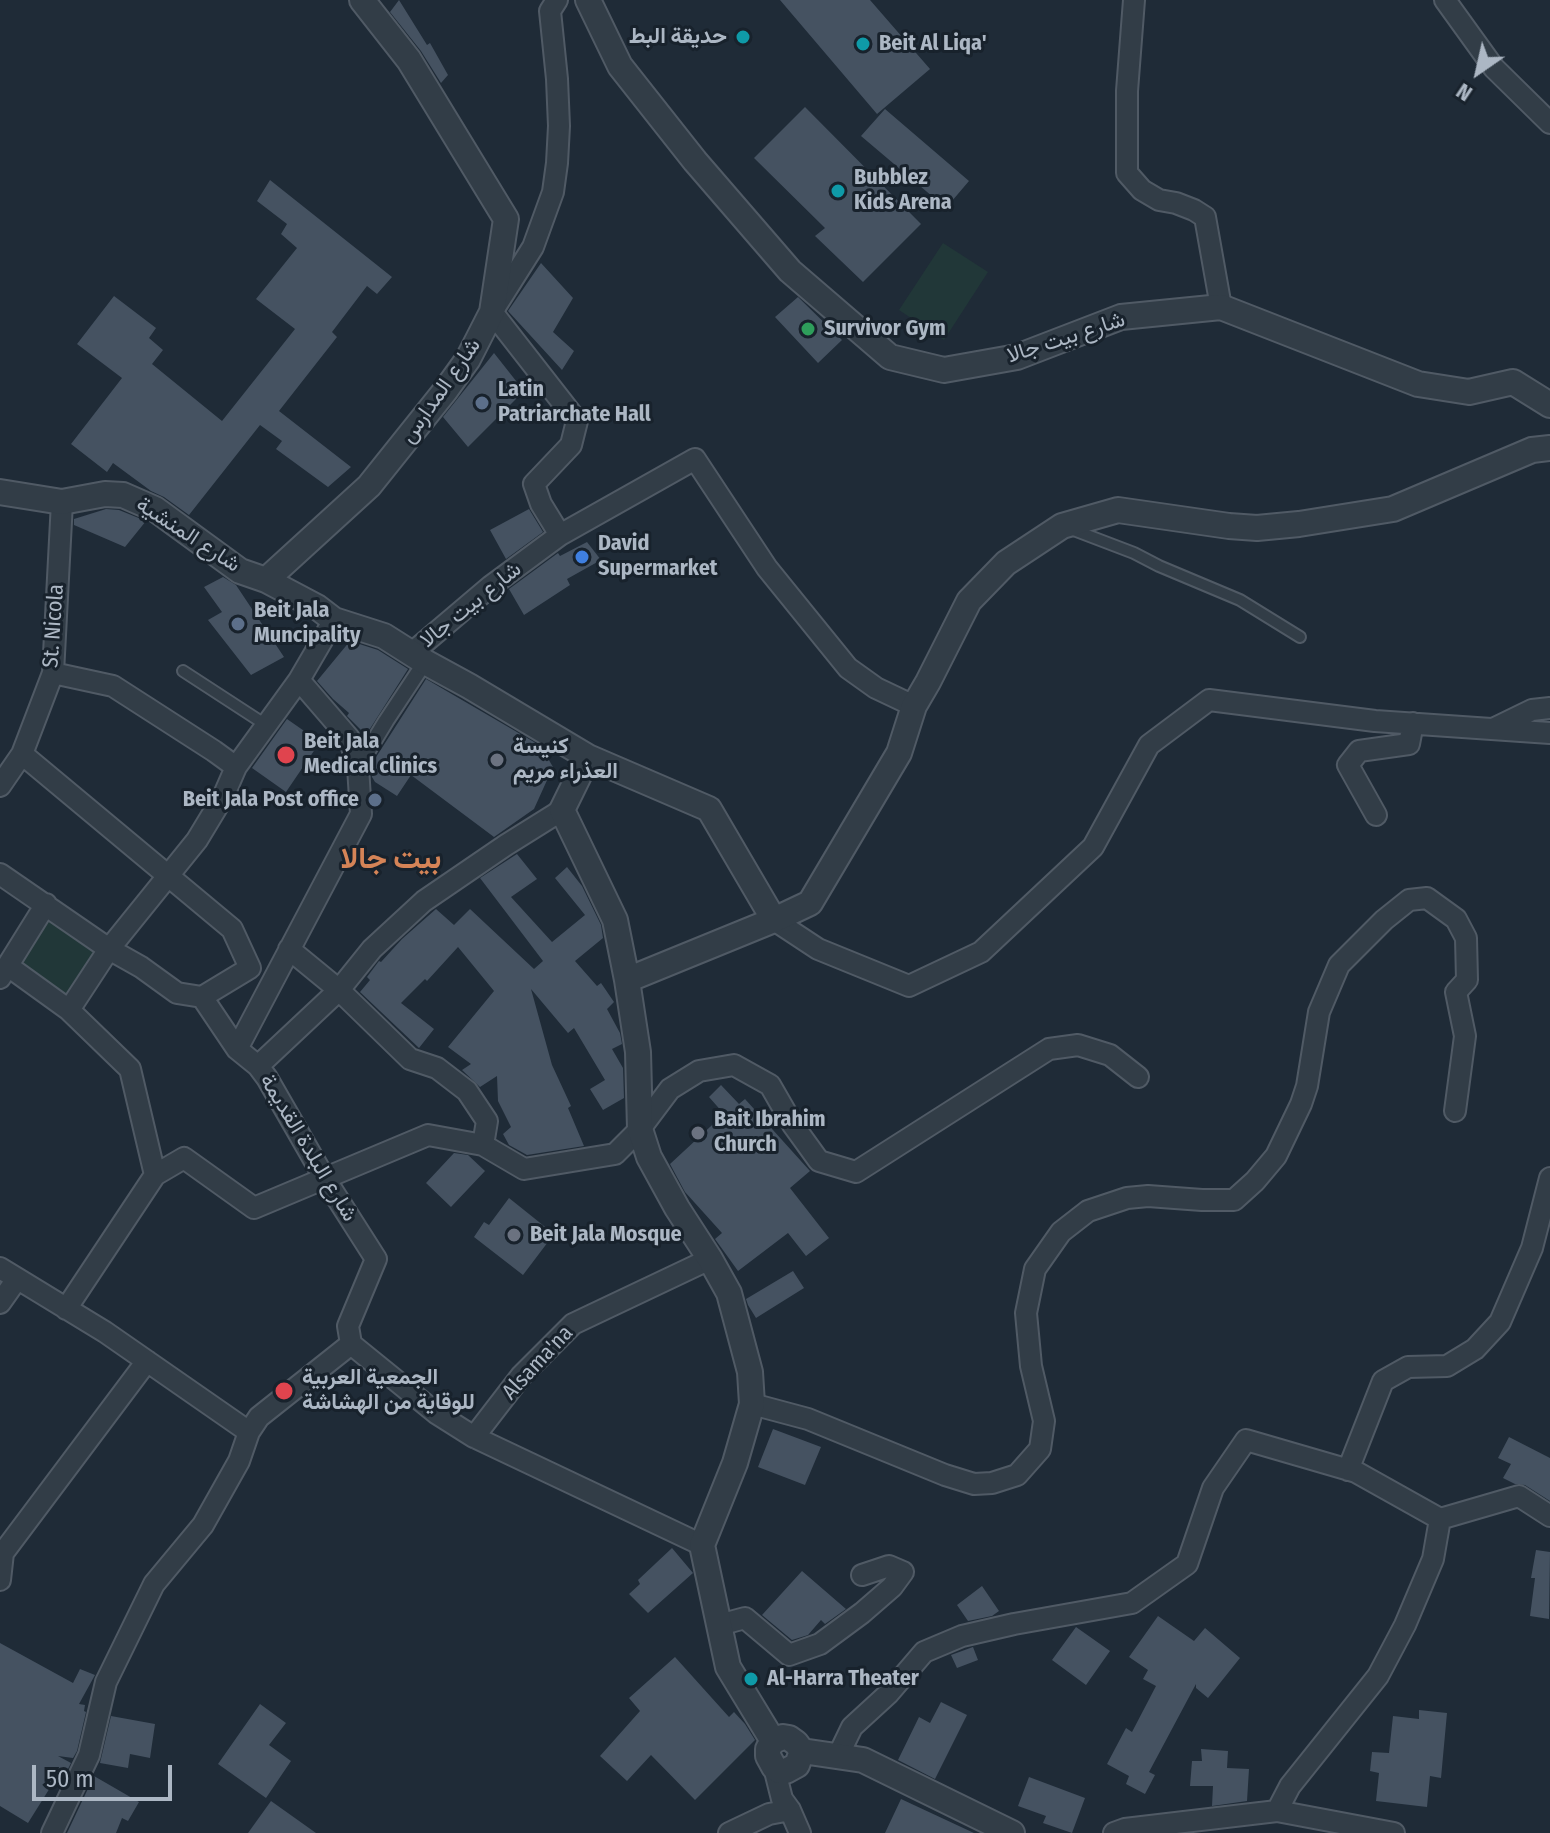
<!DOCTYPE html>
<html>
<head>
<meta charset="utf-8">
<style>
  body { margin:0 }
  #map { position:relative; width:1550px; height:1833px; overflow:hidden; background:#1f2b37; font-family:"Fira Sans Condensed",sans-serif }
  canvas { display:block }
  .north { position:absolute; left:1438px; top:32px; width:80px; height:80px; -webkit-text-stroke:6px #18222c; paint-order:stroke; rotate:214deg; font-size:22px; font-weight:700; line-height:32px; text-align:center; color:#acb7c4 }
  .north::after { content:''; display:block; margin:auto; width:28px; height:36px; background:#acb7c4; clip-path:polygon(50% 0,100% 100%,50% 72%,0 100%) }
  .scale { position:absolute; left:32px; top:1765px; width:140px; height:36px; box-sizing:border-box; border:4px solid #acb7c4; border-top:0; padding-left:10px; font-size:24px; line-height:28px; white-space:nowrap; color:#acb7c4; -webkit-text-stroke:6px #18222c; paint-order:stroke }
</style>
</head>
<body>
<div id="map">
<canvas width="1550" height="1833"></canvas>
<div class="north">N</div>
<div class="scale">50 m</div>
</div>
<script>
const ctx = document.querySelector('canvas').getContext('2d');
ctx.lineJoin = 'round';
function paint(path, color) { ctx.fillStyle = color; ctx.fill(path, 'evenodd'); }
const toPath = rows => new Path2D(rows.map(r => 'M' + r).join(''));
function stroke(path, color, width, dash) { ctx.strokeStyle = color; ctx.lineWidth = width; ctx.lineCap = dash ? 'butt' : 'round'; ctx.setLineDash(dash || []); ctx.stroke(path); }
function write(font, color, halo, rows, align = 'center') {
  ctx.font = font + ' "Fira Sans Condensed",Vazirmatn,sans-serif'; ctx.lineWidth = 6; ctx.setLineDash([]); ctx.textBaseline = 'middle'; ctx.strokeStyle = halo; ctx.fillStyle = color; for (const [text, x, y, turn = 0] of rows) {
    ctx.save(); ctx.translate(x, y); ctx.rotate((+turn || 0) * Math.PI / 180); ctx.textAlign = isNaN(turn) ? turn : align; if (halo) ctx.strokeText(text, 0, 0); ctx.fillText(text, 0, 0); ctx.restore();
  }
}
paint(toPath([
  [943,243,988,272,944,340,899,310],
  [46,904,109,949,69,1010,8,966]
]), '#213738');
paint(toPath([
  [399,0,427,45,430,43,448,75,441,83,421,51,390,12],
  [780,0,870,0,930,69,877,114],
  [805,107,921,224,863,282,815,236,825,228,754,158],
  [885,109,969,181,946,208,861,136],
  [270,180,392,277,377,294,367,286,332,332,337,337,279,411,351,467,328,487,276,449,282,441,260,425,189,515,164,497,151,491,113,463,107,472,71,444,122,378,77,344,114,296,156,328,149,338,163,350,152,364,222,421,295,329,256,299,297,248,281,234,287,224,257,201],
  [541,263,573,298,553,332,574,351,562,370,508,311],
  [798,297,842,340,818,363,775,317],
  [494,353,524,391,468,447,443,417],
  [106,509,119,510,146,521,125,547,74,525,74,519],
  [529,509,543,532,506,559,490,530],
  [587,542,601,560,567,579,570,585,524,615,509,589,558,553,560,556],
  [223,577,236,585,284,657,251,675,208,620,222,612,204,587],
  [350,641,378,650,408,669,366,735,347,716,349,713,333,699,317,681],
  [426,679,534,742,543,750,553,767,534,809,494,837,411,775,397,796,375,782,372,777,371,765],
  [287,719,320,742,286,792,252,768],
  [517,854,537,879,511,897,552,942,585,915,555,878,567,867,582,886,601,925,603,938,575,961,597,986,601,983,614,1002,607,1009,620,1033,622,1044,612,1049,623,1068,624,1098,603,1110,590,1089,605,1080,574,1028,568,1033,531,989,552,1065,571,1106,568,1108,584,1146,527,1155,509,1145,503,1134,511,1127,498,1101,497,1076,480,1087,462,1070,471,1064,448,1047,494,991,458,947,427,981,425,979,401,1003,434,1029,419,1048,360,992,370,980,367,977,379,961,381,962,402,939,436,909,454,925,470,909,534,969,543,961,480,878],
  [721,1085,739,1104,745,1099,810,1171,790,1188,829,1238,806,1256,788,1233,738,1271,715,1239,722,1233,685,1192,670,1164,724,1114,709,1097],
  [454,1153,468,1155,485,1171,451,1207,426,1183],
  [509,1198,554,1234,523,1275,474,1237,484,1222,489,1225],
  [793,1271,804,1288,756,1318,748,1305,746,1299],
  [773,1429,821,1447,805,1485,758,1467],
  [1509,1437,1550,1458,1550,1501,1525,1485,1515,1484,1503,1478,1511,1464,1498,1458],
  [672,1548,693,1573,648,1613,629,1594,640,1584,638,1580],
  [1536,1550,1550,1552,1549,1619,1530,1616,1535,1578,1531,1578],
  [802,1571,846,1609,825,1624,821,1620,808,1635,792,1640,762,1615],
  [982,1586,999,1611,992,1616,968,1621,957,1605],
  [1158,1616,1194,1641,1205,1628,1240,1658,1208,1698,1196,1688,1196,1684,1149,1772,1155,1775,1145,1794,1126,1784,1129,1776,1107,1764,1126,1728,1132,1732,1156,1686,1143,1679,1148,1670,1129,1657],
  [1076,1627,1110,1651,1086,1685,1052,1660],
  [0,1643,73,1683,80,1669,95,1675,79,1704,85,1705,84,1711,86,1712,77,1751,73,1758,58,1756,71,1763,59,1787,53,1783,28,1823,0,1806],
  [973,1647,978,1660,957,1668,951,1655],
  [675,1657,729,1717,734,1712,745,1724,755,1740,695,1800,651,1755,627,1781,600,1756,640,1711,629,1698],
  [941,1702,967,1715,935,1779,898,1760,919,1717,930,1723],
  [260,1704,286,1723,269,1745,291,1761,266,1798,218,1764],
  [1419,1710,1447,1713,1441,1778,1430,1776,1427,1807,1376,1801,1379,1773,1370,1771,1372,1752,1389,1753,1393,1716,1419,1719],
  [111,1716,155,1724,150,1758,130,1754,128,1768,100,1763],
  [1201,1749,1228,1751,1227,1768,1249,1769,1247,1801,1212,1806,1213,1786,1190,1786,1192,1761,1202,1761],
  [94,1776,139,1802,128,1821,122,1818,116,1833,67,1833],
  [1029,1777,1085,1798,1072,1833,1043,1823,1046,1816,1018,1806],
  [901,1799,974,1833,885,1833],
  [271,1801,316,1833,248,1833]
]), '#455261');
const service = toPath([
  [1071,529,1134,553,1159,566,1240,600,1300,637],
  [183,671,266,725]
]);
const pedestrian = toPath([
  [358,767,386,721,425,662]
]);
const minor = toPath([
  [557,0,550,11,557,79,559,126,557,163,553,192,533,247,492,312,577,421,571,445,534,484,541,504,560,535],
  [1134,0,1127,91,1127,173,1142,190,1159,200,1176,203,1194,210,1205,217,1221,307],
  [1445,0,1494,68,1550,123],
  [412,653,491,586,560,535,695,459,767,568,848,668,876,688,914,706],
  [53,673,113,686,214,751,236,767,223,797,197,840,109,949,69,1010],
  [1495,728,1532,710,1550,708],
  [22,754,232,929,250,968,202,997,237,1049,258,1066,267,1078,325,1179,376,1259,348,1326,351,1344],
  [236,767,299,680,334,620],
  [0,786,22,754,53,673,62,502],
  [1376,815,1348,765,1359,751,1409,744,1413,723],
  [0,874,109,949,141,967,177,993,202,997],
  [774,920,818,949,909,986,981,952,1093,847,1149,745,1209,700,1375,721,1550,733],
  [289,949,339,990,410,1059,437,1068,467,1091,487,1121,483,1145],
  [8,966,69,1010,130,1069,155,1175,184,1158,254,1208,428,1135,483,1145,524,1169,615,1154,640,1129,670,1089,699,1071,734,1065,770,1085,793,1125,819,1161,856,1172,1049,1049,1078,1045,1110,1055,1138,1077],
  [0,978,46,904],
  [237,1049,361,814,358,767,349,738,299,680],
  [258,1066,339,990,372,949,424,901,506,845,562,810],
  [0,1268,105,1332,249,1432],
  [0,1303,17,1279],
  [66,1309,155,1175],
  [752,1404,808,1419,945,1475,974,1484,992,1483,1017,1475,1040,1449,1044,1421,1031,1366,1026,1313,1035,1269,1061,1232,1088,1211,1127,1198,1148,1196,1202,1200,1234,1200,1255,1181,1276,1156,1301,1104,1307,1086,1319,1012,1339,965,1384,920,1409,900,1427,898,1456,919,1466,938,1467,980,1456,992,1465,1036,1455,1111],
  [1348,1470,1383,1381,1408,1367,1447,1366,1475,1349,1500,1322,1532,1248,1550,1178],
  [702,1545,474,1437,521,1376,573,1324,710,1259],
  [0,1580,3,1553,147,1361],
  [719,1625,745,1618,789,1655,820,1644,862,1613,892,1587,903,1572,889,1566,862,1575],
  [838,1756,852,1727,888,1694,924,1652,962,1636,1014,1624,1132,1603,1187,1564,1213,1488,1246,1440,1356,1472,1440,1519,1519,1496,1550,1516],
  [774,1767,782,1799,790,1810,800,1833],
  [1277,1811,1290,1786,1378,1676,1405,1625,1433,1559,1440,1519],
  [52,1833,89,1755,106,1682,154,1584,203,1525,239,1461,249,1432,259,1417,351,1344,436,1413,474,1437],
  [729,1833,769,1814,790,1810],
  [1114,1833,1125,1829,1277,1811,1394,1833]
]);
const tertiary = toPath([
  [588,0,620,66,695,161,790,271,890,357,944,370,1017,357,1121,317,1221,307,1418,384,1469,392,1513,382,1550,405],
  [0,492,62,502,105,494,123,495,155,509,240,571,266,580,317,607,334,620,384,636,425,662,469,686,588,757,562,810,615,920,627,980,638,1052,640,1129,649,1157,677,1208,710,1259,729,1293,750,1372,752,1404,735,1463,702,1545,728,1667,773,1741],
  [266,580,369,486,445,391,468,359,492,312,506,219,409,60,362,0],
  [588,757,709,809,774,920],
  [627,980,774,920,810,903,899,753,914,706,928,682,969,601,1006,563,1062,526,1118,510,1229,526,1257,528,1299,524,1393,509,1532,450,1550,448],
  [802,1751,797,1765,786,1771,779,1771,774,1767,768,1756,768,1749,773,1741,783,1737,789,1738,796,1743,802,1751,863,1760,1012,1833]
]);
stroke(service, '#505a65', 14);
stroke(pedestrian, '#505a65', 18);
stroke(minor, '#505a65', 24);
stroke(tertiary, '#505a65', 28);
stroke(service, '#323d47', 10);
stroke(pedestrian, '#323d47', 14);
stroke(minor, '#323d47', 20);
stroke(tertiary, '#323d47', 24);
for (const [x, y, r, color] of [
  [743,37,8,"#0f9aa8"],
  [863,44,8,"#0f9aa8"],
  [838,191,8,"#0f9aa8"],
  [808,329,8,"#2e9e5b"],
  [482,403,8,"#5c6f8a"],
  [582,557,8,"#3f7fe0"],
  [238,624,8,"#5c6f8a"],
  [286,755,10,"#e0444e"],
  [497,760,8,"#6b7280"],
  [375,800,8,"#5c6f8a"],
  [698,1133,8,"#6b7280"],
  [514,1235,8,"#6b7280"],
  [284,1391,10,"#e0444e"],
  [751,1679,8,"#0f9aa8"]
]) { const dot = new Path2D(); dot.arc(x, y, r, 0, 2 * Math.PI); ctx.fillStyle = color; ctx.fill(dot); stroke(dot, '#18222c', 3); }
write('bold 22px', '#acb7c4', '#18222c', [
  ["حديقة البط",727,37,"right"],
  ["Beit Al Liqa'",879,44],
  ["Bubblez",854,178],
  ["Kids Arena",854,203],
  ["Survivor Gym",824,329],
  ["Latin",498,390],
  ["Patriarchate Hall",498,415],
  ["David",598,544],
  ["Supermarket",598,569],
  ["Beit Jala",254,611],
  ["Muncipality",254,636],
  ["Beit Jala",304,742],
  ["Medical clinics",304,767],
  ["كنيسة",513,747],
  ["العذراء مريم",513,772],
  ["Beit Jala Post office",359,800,"right"],
  ["Bait Ibrahim",714,1120],
  ["Church",714,1145],
  ["Beit Jala Mosque",530,1235],
  ["الجمعية العربية",302,1378],
  ["للوقاية من الهشاشة",302,1403],
  ["Al-Harra Theater",767,1679]
], 'left');
write('22px', '#acb7c4', '#18222c', [
  ["شارع بيت جالا",1066,338,-18],
  ["شارع المدارس",441,391,-55],
  ["شارع المنشية",188,535,33],
  ["شارع بيت جالا",471,605,-39],
  ["St. Nicola",54,626,-86],
  ["شارع البلدة القديمة",308,1148,59],
  ["Alsama'na",538,1363,-47]
]);
write('bold 30px', '#d58457', '#18222c', [
  ["بيت جالا",391,860]
]);
</script>
</body>
</html>
